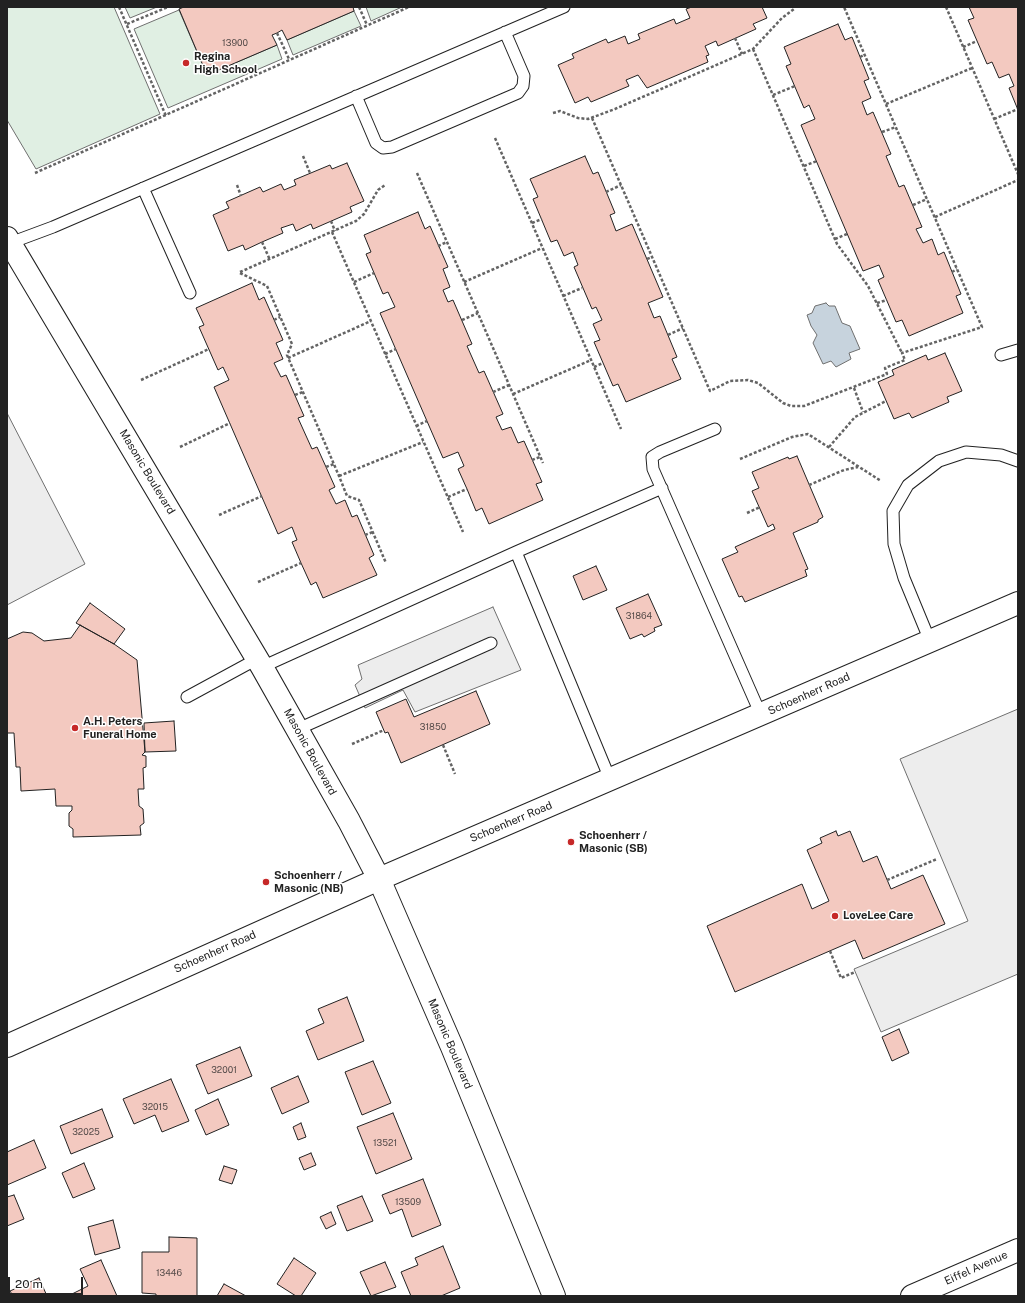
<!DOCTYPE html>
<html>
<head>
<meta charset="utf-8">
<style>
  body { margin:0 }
  #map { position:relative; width:1025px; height:1303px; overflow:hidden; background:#fff; font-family:"Public Sans",sans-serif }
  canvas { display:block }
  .frame { position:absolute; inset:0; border:8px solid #222; pointer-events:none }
  .scale { position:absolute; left:8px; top:1277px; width:75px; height:18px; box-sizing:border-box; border:2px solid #222; border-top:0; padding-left:5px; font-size:12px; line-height:14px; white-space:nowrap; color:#222; -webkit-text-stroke:3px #fff; paint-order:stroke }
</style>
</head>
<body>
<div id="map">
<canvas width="1025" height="1303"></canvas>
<div class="frame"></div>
<div class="scale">20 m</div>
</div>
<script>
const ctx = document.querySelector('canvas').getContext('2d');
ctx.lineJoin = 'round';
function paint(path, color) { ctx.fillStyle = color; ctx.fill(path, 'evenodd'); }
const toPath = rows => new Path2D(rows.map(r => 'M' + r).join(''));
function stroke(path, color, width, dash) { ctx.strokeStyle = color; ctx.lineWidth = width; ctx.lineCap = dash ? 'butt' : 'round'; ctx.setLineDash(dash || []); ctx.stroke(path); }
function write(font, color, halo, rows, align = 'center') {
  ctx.font = font + ' "Public Sans",sans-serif'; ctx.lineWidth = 3; ctx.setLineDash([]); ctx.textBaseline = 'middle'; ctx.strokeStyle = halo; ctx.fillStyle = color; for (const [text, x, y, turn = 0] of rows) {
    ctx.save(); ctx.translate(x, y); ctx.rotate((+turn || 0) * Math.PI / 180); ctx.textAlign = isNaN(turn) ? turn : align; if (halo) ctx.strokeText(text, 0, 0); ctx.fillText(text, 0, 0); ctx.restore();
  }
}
const green = toPath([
  [7,7,114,7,160,114,36,169,7,120,7,7],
  [125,7,157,7,130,18,125,7],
  [366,7,402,7,371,21,366,7],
  [179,10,207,75,277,45,282,59,168,108,134,29,179,10],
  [354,11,361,26,293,55,287,40,354,11]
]);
paint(green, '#e0efe3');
stroke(green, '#6f6f6f', 1);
const parking = toPath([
  [7,413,85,564,7,605,7,413],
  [493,607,521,670,415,712,403,690,365,708,355,685,362,679,358,665,493,607],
  [1018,709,1018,974,881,1032,854,969,968,921,900,759,1018,709]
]);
paint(parking, '#ededed');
stroke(parking, '#6f6f6f', 1);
const water = toPath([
  [826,303,829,306,835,306,842,323,850,326,860,349,849,353,851,359,836,367,831,361,823,364,813,343,817,335,811,326,807,315,812,313,815,306,826,303]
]);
paint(water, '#c7d3dd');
stroke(water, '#6f6f6f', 1);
const building = toPath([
  [184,7,353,7,354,11,287,40,282,30,277,33,272,35,277,45,207,75,179,9,184,7],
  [692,7,762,7,767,18,753,24,756,29,718,46,716,41,705,46,709,55,706,56,708,62,647,88,638,75,626,80,629,86,591,102,588,97,575,103,558,65,574,58,572,54,606,39,608,43,625,36,628,44,640,39,638,34,674,19,676,24,690,18,686,9,692,7],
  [969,7,1018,7,1018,110,1009,88,1014,86,1009,74,999,78,992,62,987,64,968,20,974,18,969,7],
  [838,24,845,40,852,37,869,79,864,81,871,98,862,102,867,115,873,112,891,154,886,156,899,187,904,185,922,227,916,229,923,243,932,239,938,255,944,252,961,294,956,296,963,313,909,336,902,320,896,322,878,280,884,277,879,265,863,271,801,125,815,119,809,105,804,108,786,66,791,64,784,47,838,24],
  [585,156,593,174,598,172,615,213,610,215,616,231,632,224,663,297,648,303,654,318,660,316,677,357,672,359,681,379,626,402,618,384,613,386,594,342,600,340,593,324,602,320,596,307,592,309,574,267,578,265,573,252,564,256,557,240,551,242,533,199,538,197,530,179,585,156],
  [347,163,364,201,350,207,352,212,313,229,311,224,296,231,293,224,281,228,283,233,262,242,245,250,243,245,228,251,213,215,229,208,226,202,260,187,263,192,281,184,284,190,296,185,294,180,330,165,332,169,347,163],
  [418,212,425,229,430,226,448,267,443,269,450,287,443,290,448,302,453,300,472,344,467,346,479,373,484,371,503,414,496,417,502,430,511,427,518,443,524,441,542,482,536,484,543,500,489,524,482,508,476,511,467,489,458,469,464,466,458,452,443,458,380,313,395,307,388,292,383,294,366,254,371,252,364,235,418,212],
  [252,283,259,300,264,297,283,340,276,343,283,359,274,363,281,377,286,375,304,416,298,418,312,449,317,447,335,487,329,490,336,504,345,500,352,517,357,515,374,555,369,558,377,575,323,598,316,582,311,585,301,563,292,542,297,540,292,527,278,534,214,387,229,380,223,367,218,370,199,327,204,325,196,308,252,283],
  [945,353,962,391,947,397,949,402,912,418,909,413,894,419,878,382,894,375,892,370,926,355,928,360,945,353],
  [797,456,823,517,818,520,818,522,793,533,808,569,805,570,807,576,745,602,742,596,739,597,722,559,738,552,735,547,775,529,773,524,768,527,752,491,759,488,752,472,788,457,789,459,797,456],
  [596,566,607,590,583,600,573,576,596,566],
  [648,594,662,625,654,628,655,631,644,637,642,634,630,639,616,608,648,594],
  [90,603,125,629,114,644,76,623,90,603],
  [80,625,114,644,137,660,145,752,142,755,146,756,146,767,143,768,144,789,138,789,139,806,143,809,144,823,140,826,141,835,73,837,73,829,69,826,69,813,72,810,72,806,56,806,55,789,21,791,20,767,16,767,14,733,7,733,7,639,23,632,32,633,44,641,71,638,80,625],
  [476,691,490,724,401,763,388,732,385,733,376,712,406,699,414,717,476,691],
  [174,721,176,751,145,752,144,723,174,721],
  [836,831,838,836,850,831,863,862,877,856,891,889,923,875,945,924,863,959,855,940,735,992,707,926,802,884,812,909,829,901,807,850,822,843,820,838,836,831],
  [347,997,364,1041,318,1060,306,1031,324,1023,318,1009,347,997],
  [899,1029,909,1053,892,1061,882,1037,899,1029],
  [240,1047,252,1076,208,1094,196,1065,240,1047],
  [373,1061,391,1103,362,1115,345,1072,373,1061],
  [298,1076,309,1102,282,1114,271,1088,298,1076],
  [171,1079,189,1121,162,1132,155,1115,134,1124,123,1099,171,1079],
  [218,1099,229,1125,206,1135,195,1110,218,1099],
  [102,1109,113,1137,71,1154,60,1126,102,1109],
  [393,1113,412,1159,376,1174,357,1127,393,1113],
  [301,1123,306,1137,298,1140,293,1127,301,1123],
  [34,1140,46,1168,7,1185,7,1152,34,1140],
  [311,1153,316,1165,304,1170,299,1158,311,1153],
  [84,1163,95,1189,73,1198,62,1173,84,1163],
  [224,1166,237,1170,232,1184,219,1180,224,1166],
  [423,1179,441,1225,412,1237,402,1209,390,1214,382,1195,423,1179],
  [14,1195,24,1219,7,1226,7,1197,14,1195],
  [362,1196,373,1221,347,1231,337,1206,362,1196],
  [331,1212,336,1224,326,1229,320,1217,331,1212],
  [113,1220,120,1248,95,1255,88,1227,113,1220],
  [169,1237,197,1238,197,1296,156,1296,156,1294,142,1293,142,1252,169,1252,169,1237],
  [443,1246,460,1288,441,1296,411,1296,401,1272,418,1265,415,1258,443,1246],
  [294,1258,316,1273,301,1296,296,1296,277,1284,294,1258],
  [101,1260,117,1296,68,1296,88,1286,80,1269,101,1260],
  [385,1262,396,1287,371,1296,360,1272,385,1262],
  [39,1278,47,1296,13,1296,10,1291,39,1278],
  [224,1284,246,1296,217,1296,224,1284]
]);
paint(building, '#f3c9c0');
stroke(building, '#222', 1);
const service = toPath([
  [356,96,376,143,383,148,392,147,518,93,523,86,524,76,505,32],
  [143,188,190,293],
  [10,243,53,227,564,7],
  [1001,355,1018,350],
  [715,429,660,452,652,457,653,469,761,715],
  [516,552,610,779],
  [930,641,904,578,894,544,893,511,908,485,939,461,966,452,1001,455,1018,461],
  [262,667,516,552,662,488],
  [187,697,257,659],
  [298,729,491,643]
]);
const minor = toPath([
  [912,1296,1018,1250]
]);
const tertiary = toPath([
  [7,238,262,667,349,821,379,879,452,1047,554,1296]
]);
const secondary = toPath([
  [7,1046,379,879,1018,603]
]);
stroke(service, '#222', 13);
stroke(minor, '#222', 24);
stroke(tertiary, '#222', 24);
stroke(secondary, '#222', 24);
stroke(toPath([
  [119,7,166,116],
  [359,7,367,25],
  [946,7,1018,174],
  [127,24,168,7],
  [277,33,289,59],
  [735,38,742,54],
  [963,47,977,41],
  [753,49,837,244,868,286,902,353],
  [860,57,864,55],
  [773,95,795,86],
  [886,104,972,68],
  [553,113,560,111,578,118,588,119,615,109,753,49,782,18,794,9],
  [592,118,710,391,730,381,748,380,758,383,783,403,791,406,804,406,887,374,885,368,905,360,902,353,982,327,844,7],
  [994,119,1018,109],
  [882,132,896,127],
  [495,138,621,429],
  [303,156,310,173],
  [804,166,817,161],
  [35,173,409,7],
  [417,173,543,463],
  [237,185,241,196],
  [606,192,621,185],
  [913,205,927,199],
  [935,217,1018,180],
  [331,221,335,231],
  [532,223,542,219],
  [332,232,463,532],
  [835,239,847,234],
  [262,242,270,260],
  [438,246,447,242],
  [647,259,652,257],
  [240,272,356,221,364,214,378,190,385,185],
  [952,272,957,269],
  [240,273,267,286,292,344,287,355,339,476,347,496,359,500,386,563],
  [354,282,374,273],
  [464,282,542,248],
  [563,296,582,288],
  [877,303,887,300],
  [274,320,280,317],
  [462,320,478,313],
  [668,335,683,328],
  [385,354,396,349],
  [288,358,371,321],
  [594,367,603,363],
  [141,380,209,349],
  [854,388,863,412],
  [493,392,509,385],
  [513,394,591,360],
  [295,395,303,392],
  [416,426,427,421],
  [180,447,230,423],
  [829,447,855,417,886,401],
  [740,459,792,437,808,434,881,481],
  [532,460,540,457],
  [326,467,334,464],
  [339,476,423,442],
  [809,485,844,470,858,467],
  [448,497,467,489],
  [747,513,760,507],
  [219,515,262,496],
  [365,535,373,532],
  [258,582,301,563],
  [352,744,384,730],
  [443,745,455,774],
  [887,880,937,859],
  [830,951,841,978,855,972]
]), '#646464', 2.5, [3, 2]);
stroke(service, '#fff', 11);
stroke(minor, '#fff', 22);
stroke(tertiary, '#fff', 22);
stroke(secondary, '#fff', 22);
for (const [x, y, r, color] of [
  [186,63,4,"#c62828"],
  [75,728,4,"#c62828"],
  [571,842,4,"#c62828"],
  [266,882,4,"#c62828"],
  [835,916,4,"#c62828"]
]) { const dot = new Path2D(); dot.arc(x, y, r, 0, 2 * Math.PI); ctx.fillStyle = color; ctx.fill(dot); stroke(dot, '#fff', 1.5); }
write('9px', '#564c4a', null, [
  ["13900",235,43],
  ["31864",639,616],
  ["31850",433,727],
  ["32001",224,1070],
  ["32015",155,1107],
  ["32025",86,1132],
  ["13521",385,1143],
  ["13509",408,1202],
  ["13446",169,1273]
]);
write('bold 11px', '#222', '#fff', [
  ["Regina",194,57],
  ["High School",194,70],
  ["A.H. Peters",83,722],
  ["Funeral Home",83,735],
  ["Schoenherr /",579,836],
  ["Masonic (SB)",579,849],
  ["Schoenherr /",274,876],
  ["Masonic (NB)",274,889],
  ["LoveLee Care",843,916]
], 'left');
write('11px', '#222', '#fff', [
  ["Masonic Boulevard",147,472,59],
  ["Schoenherr Road",809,694,-24],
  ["Masonic Boulevard",310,752,61],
  ["Schoenherr Road",511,822,-23],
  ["Schoenherr Road",215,952,-24],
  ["Masonic Boulevard",450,1044,67],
  ["Eiffel Avenue",976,1268,-24]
]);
</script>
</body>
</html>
